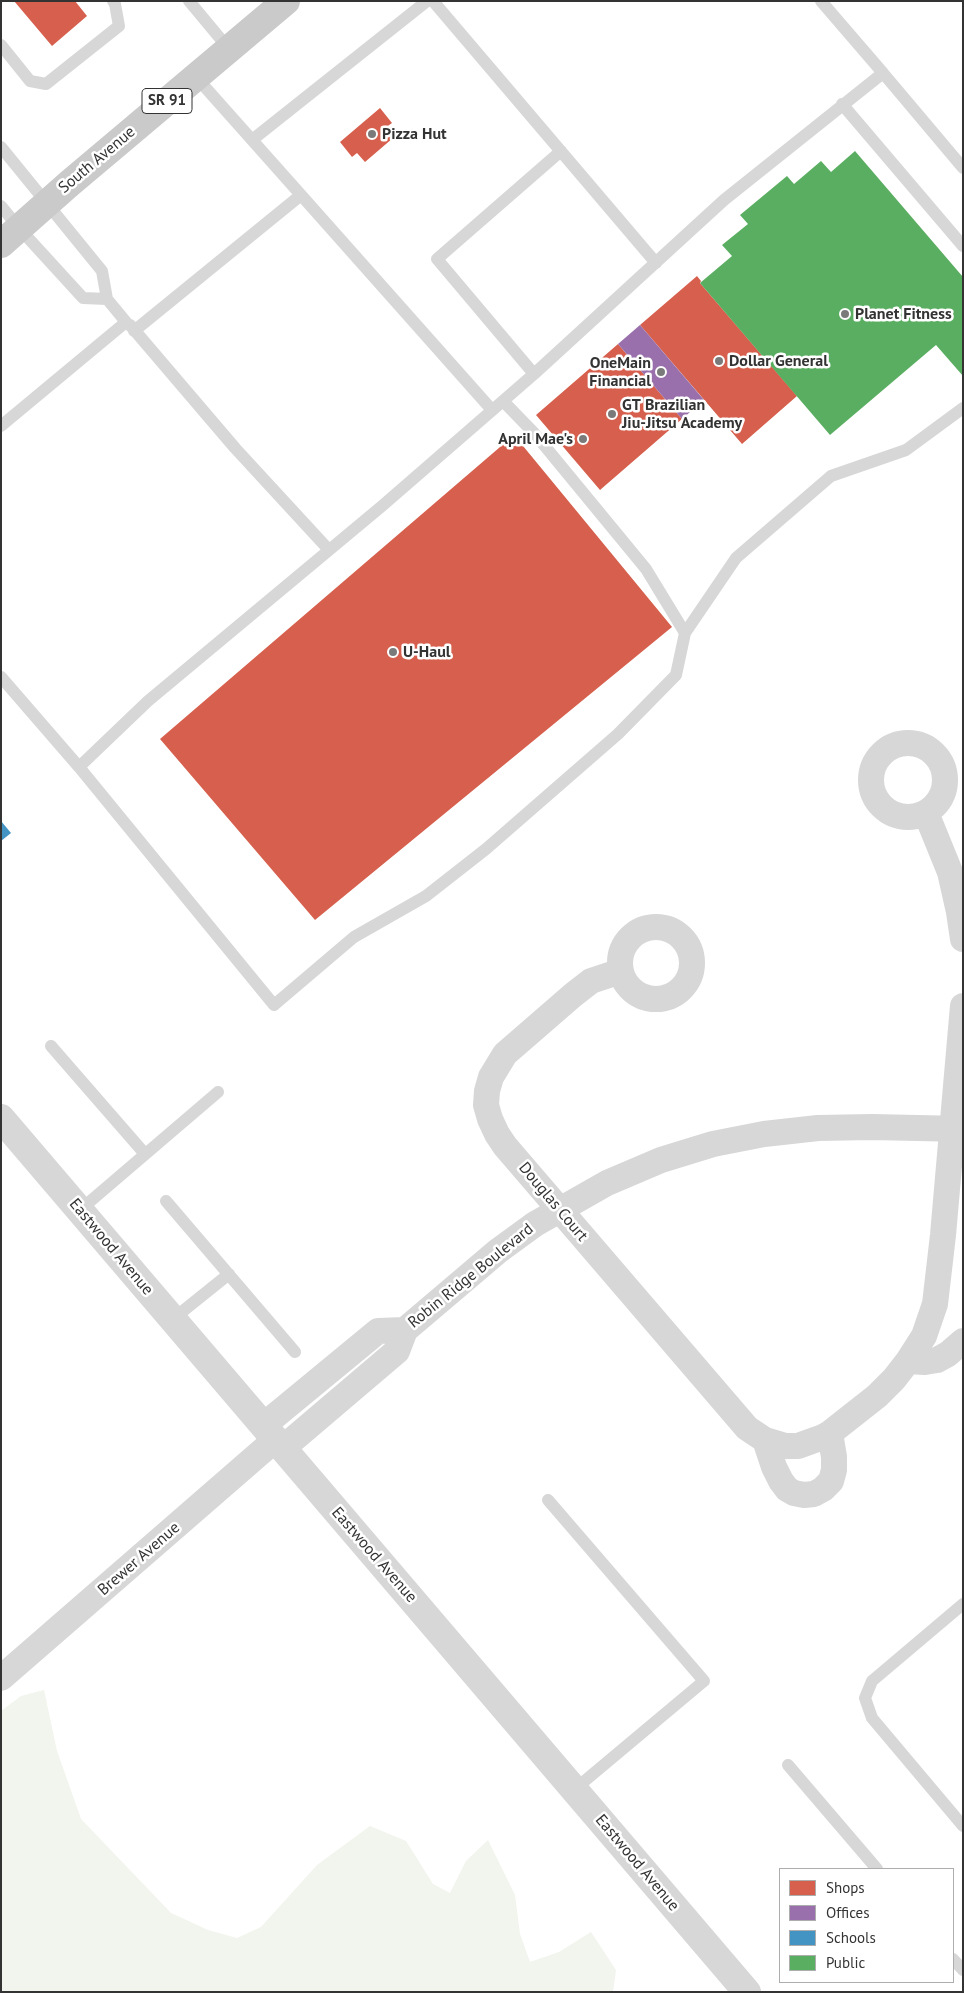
<!DOCTYPE html>
<html>
<head>
<meta charset="utf-8">
<style>
  body { margin:0 }
  #map { position:relative; width:964px; height:1993px; overflow:hidden; background:#fff; font-family:"PT Sans",sans-serif }
  canvas { display:block }
  .frame { position:absolute; inset:0; border:2px solid #333; pointer-events:none }
  .legend { position:absolute; left:779px; top:1868px; width:175px; height:115px; box-sizing:border-box; background:#fff; border:1px solid #adadad; margin:0; padding:6px 9px; list-style:none; font-size:15px; color:#333 }
  .legend li { display:flex; align-items:center; gap:10px; height:25px }
  .legend b { width:25px; border:1px solid #adadad }
</style>
</head>
<body>
<div id="map">
<canvas width="964" height="1993"></canvas>
<div class="frame"></div>
<ul class="legend">
<li><b style="height:14px;background:#d6604d"></b>Shops</li>
<li><b style="height:14px;background:#9970ab"></b>Offices</li>
<li><b style="height:14px;background:#4393c3"></b>Schools</li>
<li><b style="height:14px;background:#5aae61"></b>Public</li>
</ul>
</div>
<script>
const ctx = document.querySelector('canvas').getContext('2d');
ctx.lineJoin = 'round';
function paint(path, color) { ctx.fillStyle = color; ctx.fill(path, 'evenodd'); }
const toPath = rows => new Path2D(rows.map(r => 'M' + r).join(''));
function stroke(path, color, width, dash) { ctx.strokeStyle = color; ctx.lineWidth = width; ctx.lineCap = dash ? 'butt' : 'round'; ctx.setLineDash(dash || []); ctx.stroke(path); }
function write(font, color, halo, rows, align = 'center') {
  ctx.font = font + ' "PT Sans",sans-serif'; ctx.lineWidth = 5; ctx.setLineDash([]); ctx.textBaseline = 'middle'; ctx.strokeStyle = halo; ctx.fillStyle = color; for (const [text, x, y, turn = 0] of rows) {
    ctx.save(); ctx.translate(x, y); ctx.rotate((+turn || 0) * Math.PI / 180); ctx.textAlign = isNaN(turn) ? turn : align; if (halo) ctx.strokeText(text, 0, 0); ctx.fillText(text, 0, 0); ctx.restore();
  }
}
paint(toPath([
  [44,1690,57,1751,81,1819,171,1913,208,1930,237,1938,261,1927,317,1865,370,1826,406,1841,433,1884,450,1893,466,1861,488,1840,515,1895,520,1934,530,1962,559,1952,591,1932,616,1970,613,1992,1,1992,1,1711,21,1696]
]), '#f1f5ed');
paint(toPath([
  [14,1,75,1,87,16,52,46],
  [380,108,392,123,385,128,393,138,365,162,357,153,352,157,340,142],
  [697,276,701,281,700,283,797,396,742,444,640,325],
  [618,344,682,419,600,490,536,415],
  [514,435,672,627,315,920,160,739]
]), '#d6604d');
paint(toPath([
  [640,325,704,400,682,419,618,344]
]), '#9970ab');
paint(toPath([
  [1,821,11,833,1,841]
]), '#4393c3');
paint(toPath([
  [855,151,963,277,963,376,936,345,830,435,700,283,732,256,722,245,748,224,740,215,787,176,794,184,821,161,831,172]
]), '#5aae61');
stroke(toPath([
  [189,1,229,49],
  [433,1,656,263],
  [1,45,30,81,46,84,119,26,115,4,113,1],
  [883,73,963,168],
  [842,104,963,246],
  [252,140,427,1],
  [1,147,102,271,107,299,126,322,1,426],
  [301,195,492,410],
  [1,206,19,228,83,298,107,299],
  [130,325,235,448,329,550],
  [134,331,301,195,196,77],
  [534,374,437,259,561,151],
  [685,633,736,558,831,476,906,450,963,408],
  [1,677,79,767,148,701,382,506,534,374,724,200,883,73,821,1],
  [79,767,274,1005,354,937,426,896,486,849,618,734,676,675,685,633,646,569,534,433,503,401],
  [51,1046,145,1154],
  [166,1201,295,1352],
  [80,1210,218,1092],
  [173,1319,229,1274],
  [548,1500,704,1681,575,1789],
  [963,1604,872,1681,865,1698,872,1718,963,1826],
  [788,1765,877,1869],
  [953,1959,963,1970]
]), '#d7d7d7', 12);
stroke(toPath([
  '871 780a37 37 0 1 1 74 0a37 37 0 1 1-74 0Z',
  [926,813,950,872,959,912,963,939],
  '620 963a36 36 0 1 1 72 0a36 36 0 1 1-72 0Z',
  [621,971,591,981,573,995,505,1054,491,1077,487,1091,486,1105,490,1119,497,1134,505,1146,747,1428,765,1440,785,1446,798,1446,823,1437,830,1433,877,1396,894,1379,908,1361,924,1336,935,1304,943,1235,963,1006],
  [908,1361,925,1362,937,1360,948,1354,963,1341],
  [264,1425,378,1331,405,1330,498,1251,535,1224,607,1183,661,1160,713,1144,764,1134,818,1128,872,1127,963,1129],
  [765,1440,774,1467,781,1481,787,1489,794,1493,804,1495,814,1494,823,1489,831,1481,834,1470,834,1457,830,1433],
  [283,1448,397,1351,405,1330],
  [1,1678,276,1439]
]), '#d7d7d7', 26);
stroke(toPath([
  [1,1118,747,1992]
]), '#d7d7d7', 28);
stroke(toPath([
  [1,244,70,183,286,1]
]), '#cacaca', 28);
for (const [x, y, r, color] of [
  [372,134,5,"#7a7a7a"],
  [845,314,5,"#7a7a7a"],
  [719,361,5,"#7a7a7a"],
  [661,372,5,"#7a7a7a"],
  [612,414,5,"#7a7a7a"],
  [583,439,5,"#7a7a7a"],
  [393,652,5,"#7a7a7a"]
]) { const dot = new Path2D(); dot.arc(x, y, r, 0, 2 * Math.PI); ctx.fillStyle = color; ctx.fill(dot); stroke(dot, '#fff', 2); }
for (const [x, y, w] of [
  [167,101,50]
]) { const box = new Path2D(); box.roundRect(x - w / 2, y - 12.5, w, 25, 4); ctx.fillStyle = '#fff'; ctx.fill(box); stroke(box, '#333', 1); }
write('bold 15px', '#333', null, [
  ["SR 91",167,101]
]);
write('bold 16px', '#333', '#fff', [
  ["Pizza Hut",382,134],
  ["Planet Fitness",855,314],
  ["Dollar General",729,361],
  ["OneMain",651,363,"right"],
  ["Financial",651,381,"right"],
  ["GT Brazilian",622,405],
  ["Jiu-Jitsu Academy",622,423],
  ["April Mae's",573,439,"right"],
  ["U-Haul",403,652]
], 'left');
write('16px', '#333', '#fff', [
  ["South Avenue",97,160,-40],
  ["Douglas Court",553,1202,50],
  ["Eastwood Avenue",111,1247,50],
  ["Robin Ridge Boulevard",471,1276,-39],
  ["Eastwood Avenue",374,1555,49],
  ["Brewer Avenue",139,1559,-41],
  ["Eastwood Avenue",637,1863,50]
]);
</script>
</body>
</html>
